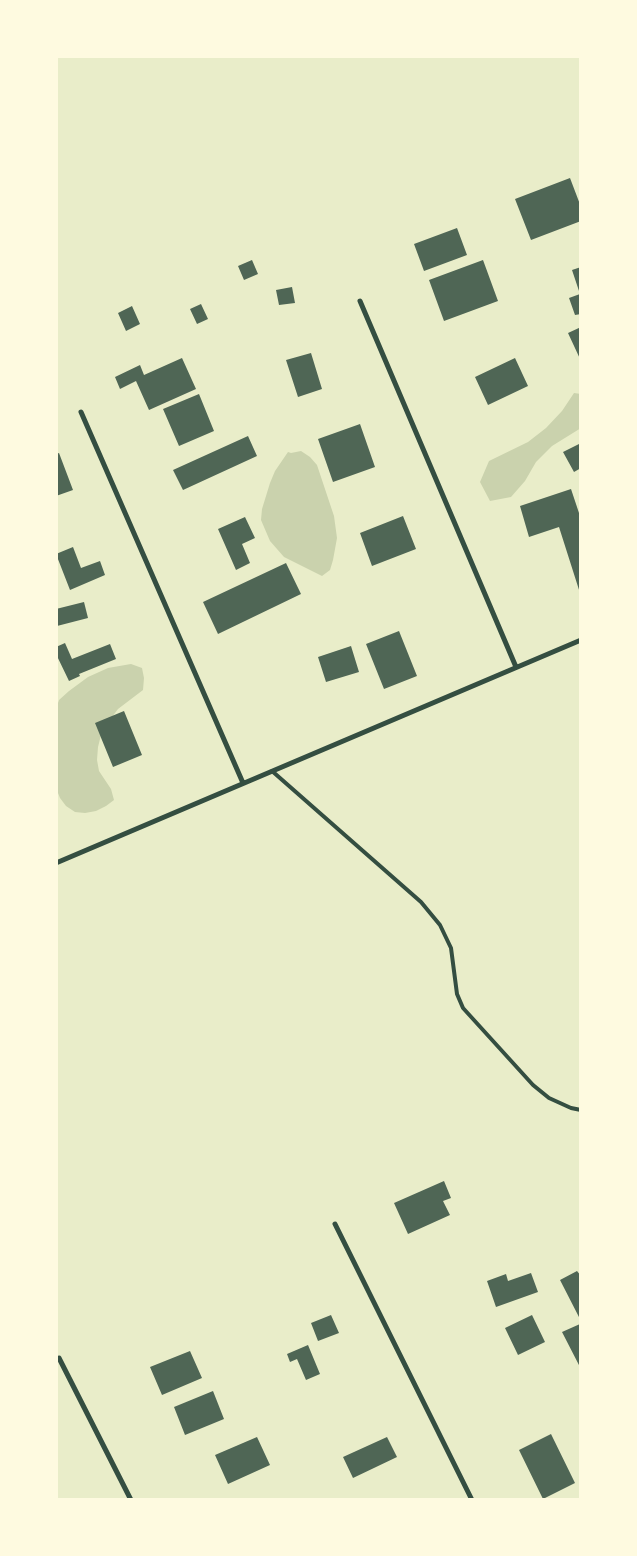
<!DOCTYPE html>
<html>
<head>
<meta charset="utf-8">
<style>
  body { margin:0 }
  #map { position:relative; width:637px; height:1556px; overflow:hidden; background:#e9edc9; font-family:Jost,sans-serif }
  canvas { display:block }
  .frame { position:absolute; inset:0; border:58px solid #fefae0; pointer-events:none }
</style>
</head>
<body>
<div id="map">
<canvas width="637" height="1556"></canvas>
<div class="frame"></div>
</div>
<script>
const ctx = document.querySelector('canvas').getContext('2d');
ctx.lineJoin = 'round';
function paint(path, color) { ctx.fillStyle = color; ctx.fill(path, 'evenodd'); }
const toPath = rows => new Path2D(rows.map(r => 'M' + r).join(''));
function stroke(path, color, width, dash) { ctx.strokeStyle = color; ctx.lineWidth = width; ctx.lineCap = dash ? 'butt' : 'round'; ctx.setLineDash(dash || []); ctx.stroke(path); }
paint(toPath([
  [574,393,581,394,581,428,552,446,536,462,525,481,511,497,490,501,480,482,489,461,528,442,546,428,562,411],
  [301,451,310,457,317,465,334,516,337,538,333,560,330,570,322,576,284,557,270,541,261,520,262,509,270,483,275,471,288,452,291,453],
  [131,664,142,668,144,678,143,690,118,709,112,717,101,735,98,747,97,760,99,771,111,789,114,800,106,806,96,811,85,813,75,812,66,806,60,798,56,788,58,764,56,709,59,700,69,691,88,677,108,668]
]), '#cad2ad');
paint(toPath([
  [570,178,581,207,581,221,531,240,515,199],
  [457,228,467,255,424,271,414,244],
  [252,260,258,274,244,280,238,266],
  [483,260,498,301,444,321,429,280],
  [581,267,581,314,575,315,569,298,580,294,572,270],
  [292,287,295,303,279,305,276,290],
  [201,304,208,319,197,324,190,309],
  [132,306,140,324,126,331,118,313],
  [581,327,581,361,568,333],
  [311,353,322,389,298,397,286,360],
  [182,358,196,389,149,410,136,381,120,389,115,377,140,365,144,375],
  [515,358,528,386,488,405,475,377],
  [199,394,214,431,179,446,163,409],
  [360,424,375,467,333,482,318,439],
  [248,436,257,456,183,490,173,470],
  [581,443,581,468,574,472,563,452],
  [59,453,73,490,56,496,56,454],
  [571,489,581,519,580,593,559,527,529,537,520,506],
  [403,516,416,549,372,566,360,533],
  [245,517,255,538,242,544,250,563,236,570,218,529],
  [73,547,81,568,100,561,105,575,70,590,56,554],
  [286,563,301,594,218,634,203,602],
  [84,602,88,618,57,626,56,609],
  [399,631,417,676,384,689,366,644],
  [65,643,72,659,110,644,116,659,79,674,80,676,69,681,56,654,56,647],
  [351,646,359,672,326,682,318,657],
  [124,711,142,755,113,767,95,723],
  [444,1181,451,1198,443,1201,450,1215,408,1234,394,1203],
  [577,1271,581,1276,581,1321,560,1280],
  [531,1273,538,1292,496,1307,487,1281,506,1274,508,1281],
  [331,1315,339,1333,318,1341,311,1323],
  [532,1315,545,1342,518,1355,505,1328],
  [580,1324,581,1325,581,1369,562,1332],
  [308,1345,320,1374,306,1380,297,1359,290,1362,287,1354],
  [190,1351,202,1378,162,1395,150,1367],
  [213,1391,224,1419,185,1435,174,1407],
  [551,1434,575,1483,543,1499,519,1450],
  [257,1437,270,1465,228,1484,215,1455],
  [387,1437,397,1457,353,1478,343,1457]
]), '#4f6655');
stroke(toPath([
  [272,771,421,902,440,925,451,948,457,994,463,1008,533,1085,549,1098,571,1108,581,1110]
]), '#344e41', 4);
stroke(toPath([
  [360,301,516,667],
  [81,412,243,783],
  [56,863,581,640],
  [335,1224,472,1500],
  [59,1358,131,1500]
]), '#344e41', 5);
</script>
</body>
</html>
